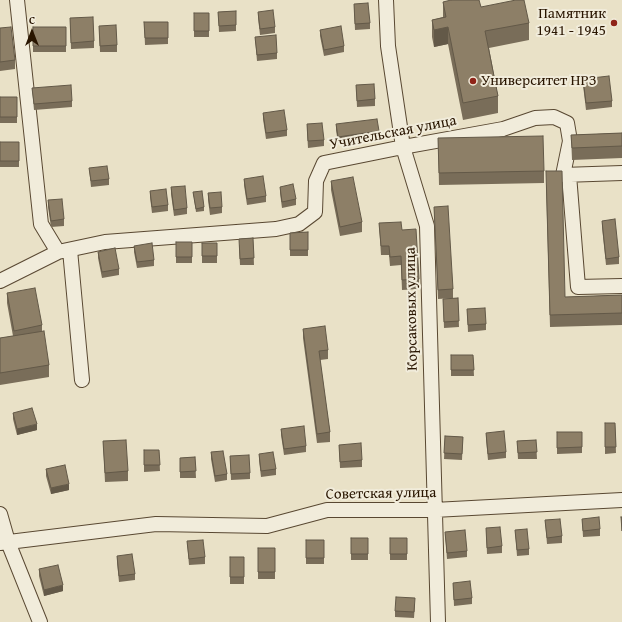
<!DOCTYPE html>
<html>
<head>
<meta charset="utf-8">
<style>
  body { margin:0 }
  #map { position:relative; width:622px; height:622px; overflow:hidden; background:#e9e1c7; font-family:"Gentium Book Plus",serif }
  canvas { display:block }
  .north { position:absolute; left:12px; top:12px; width:40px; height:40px; -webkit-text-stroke:3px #f1ecdb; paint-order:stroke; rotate:0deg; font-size:11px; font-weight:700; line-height:16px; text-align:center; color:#291500 }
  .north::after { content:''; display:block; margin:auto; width:14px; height:18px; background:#291500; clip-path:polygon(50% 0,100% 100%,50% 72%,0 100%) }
</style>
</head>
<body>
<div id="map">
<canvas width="622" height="622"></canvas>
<div class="north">С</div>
</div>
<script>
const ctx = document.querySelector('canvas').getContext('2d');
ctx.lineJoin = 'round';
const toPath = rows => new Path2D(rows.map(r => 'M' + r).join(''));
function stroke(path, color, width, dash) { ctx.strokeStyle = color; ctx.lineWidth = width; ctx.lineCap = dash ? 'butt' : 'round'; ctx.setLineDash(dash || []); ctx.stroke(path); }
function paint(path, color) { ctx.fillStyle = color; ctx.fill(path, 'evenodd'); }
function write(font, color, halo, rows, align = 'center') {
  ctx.font = font + ' "Gentium Book Plus",serif'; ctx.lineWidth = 4; ctx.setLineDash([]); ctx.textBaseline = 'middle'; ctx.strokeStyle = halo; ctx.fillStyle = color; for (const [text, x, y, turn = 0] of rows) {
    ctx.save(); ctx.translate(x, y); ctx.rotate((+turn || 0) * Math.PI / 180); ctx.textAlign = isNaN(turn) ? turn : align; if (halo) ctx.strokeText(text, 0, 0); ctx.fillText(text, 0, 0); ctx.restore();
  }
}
const minor = toPath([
  [17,0,41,224,58,252],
  [386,0,388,46,403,147,427,226,438,622],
  [569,175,578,287,622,286],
  [70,250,82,380],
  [0,281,58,252,105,242,276,229,299,224,315,212,316,181,324,163,403,147,503,129,535,118,554,117,567,123,570,141,563,175,622,173],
  [0,514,8,542,40,622],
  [0,543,156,524,267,526,327,510,434,510,622,500]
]);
stroke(minor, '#594832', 16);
stroke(minor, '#f1ecdb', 14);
paint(toPath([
  [443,2,481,7,529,23,529,40,489,48,498,96,498,113,463,120,448,44,434,47,432,37,432,20,443,17],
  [354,4,370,23,370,29,355,30],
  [236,11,236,31,219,32,218,12],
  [258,12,275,27,275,33,260,35,258,18],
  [194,13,209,13,209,37,194,37],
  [70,18,94,41,94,48,71,49],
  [144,22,168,38,168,44,145,45],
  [99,26,117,45,117,52,100,52],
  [33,27,66,27,66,52,33,52],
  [0,28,15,60,15,69,0,71],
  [320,30,344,46,344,52,324,56,320,36],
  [255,37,277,53,277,59,257,61],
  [583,79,612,101,612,107,586,110,583,85],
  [356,85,375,99,375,106,357,107],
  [32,88,72,101,72,107,34,110],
  [0,97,17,97,17,123,0,123],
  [263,113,287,130,287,136,266,139,263,119],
  [307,124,324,140,324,146,308,148,307,131],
  [336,124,379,131,379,138,338,143,336,130],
  [622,133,622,158,572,160,571,135],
  [438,138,544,171,544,183,439,185],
  [0,142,19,142,19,167,0,167],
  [89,168,109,179,109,185,91,187],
  [244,179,266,196,266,202,247,205,244,185],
  [331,181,362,222,362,232,340,236,331,190],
  [546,183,565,297,622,295,622,325,550,327],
  [171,187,187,208,187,214,174,216,171,194],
  [280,187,296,199,296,205,282,208,280,193],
  [150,191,168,205,168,211,152,213,150,197],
  [193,192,204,207,204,211,196,212],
  [208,193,222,207,222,213,210,215,208,200],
  [48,200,64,219,64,226,51,227,48,207],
  [434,207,453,289,453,298,438,299],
  [602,221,619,257,619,264,606,265,602,227],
  [379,223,402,230,419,279,419,289,402,290,401,265,390,266,389,255,381,255],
  [308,232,308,256,290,256,290,233],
  [253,238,254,265,240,265,239,245],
  [176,242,192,242,192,263,176,263],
  [202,243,217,243,217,263,202,263],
  [134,246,154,260,154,266,137,268,134,252],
  [98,252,119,269,119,275,102,278,98,258],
  [7,293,42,325,42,331,49,365,49,377,0,385,0,338,13,336,7,303],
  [458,298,459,327,444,328,443,299],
  [467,309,486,324,486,330,468,332],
  [303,329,328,350,328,359,320,360,330,432,330,442,317,443,303,338],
  [451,355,473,355,474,376,451,376],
  [13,413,37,430,17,435,13,419],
  [605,423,615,423,616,453,605,454],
  [281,429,306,446,306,452,284,455,281,435],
  [557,432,582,432,582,453,557,454],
  [486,433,506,452,506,458,488,460,486,439],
  [445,436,463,437,462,460,444,459],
  [536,440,537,459,518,459,517,441],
  [103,441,128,471,128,481,105,482],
  [339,445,362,460,362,467,340,468],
  [144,450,159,450,160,471,144,472],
  [211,452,227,474,227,480,215,482,211,459],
  [259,454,276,469,276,475,261,477,259,460],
  [230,456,250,473,250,479,231,480],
  [195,457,196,478,180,478,180,458],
  [46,469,69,490,51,494,46,476],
  [582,519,600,529,600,536,583,537],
  [545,520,562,536,562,543,547,544],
  [486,528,502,546,502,553,487,554],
  [515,530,529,549,529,555,517,556],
  [445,532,467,551,467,557,447,559],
  [351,538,368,538,368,560,351,560],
  [390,538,407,538,407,560,390,560],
  [306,540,324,540,324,564,306,564],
  [187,541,205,557,205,564,189,565],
  [258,548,275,548,275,579,258,579],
  [117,556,135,574,135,580,119,582,117,562],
  [230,557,244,557,244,584,230,584],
  [39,569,63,591,44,596,39,576],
  [453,583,472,598,472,604,454,606],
  [415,604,414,618,395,617,395,611]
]), '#796d59');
paint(toPath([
  [448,27,448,44,434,47,434,30],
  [37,424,37,430,17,435,17,429],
  [69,484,69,490,51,494,51,488],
  [63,585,63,591,44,596,44,590]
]), '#635948');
const building = toPath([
  [451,0,479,0,481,7,516,0,524,0,529,23,485,31,498,96,463,103,448,27,434,30,432,20,446,17,443,2,451,0],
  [368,3,370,23,355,24,354,4,368,3],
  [273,10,275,27,260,29,258,12,273,10],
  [236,11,236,25,219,26,218,12,236,11],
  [194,13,209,13,209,31,194,31,194,13],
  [93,17,94,41,71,43,70,18,93,17],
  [144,22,168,22,168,38,145,38,144,22],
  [116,25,117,45,100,46,99,26,116,25],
  [341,26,344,46,324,50,320,30,341,26],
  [11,27,15,60,0,62,0,28,11,27],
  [33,27,66,27,66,46,33,46,33,27],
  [276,35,277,53,257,55,255,37,276,35],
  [609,76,612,101,586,103,583,79,609,76],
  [374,84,375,99,357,101,356,85,374,84],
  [71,85,72,101,34,104,32,88,71,85],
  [0,97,17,97,17,117,0,117,0,97],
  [284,110,287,130,266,133,263,113,284,110],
  [377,119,379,131,338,137,336,124,377,119],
  [322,123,324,140,308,141,307,124,322,123],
  [622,133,622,146,572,148,571,135,622,133],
  [543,136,544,171,439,173,438,138,543,136],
  [0,142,19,142,19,161,0,161,0,142],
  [107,166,109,179,91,181,89,168,107,166],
  [546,171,562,171,565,297,622,295,622,313,550,315,546,171],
  [263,176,266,196,247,199,244,179,263,176],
  [353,177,362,222,340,227,331,181,353,177],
  [293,184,296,199,282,202,280,187,293,184],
  [185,186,187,208,174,210,171,187,185,186],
  [166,189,168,205,152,207,150,191,166,189],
  [202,191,204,207,196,209,193,192,202,191],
  [221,192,222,207,210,208,208,193,221,192],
  [62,199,64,219,51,221,48,200,62,199],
  [448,206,453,289,438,290,434,207,448,206],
  [615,219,619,257,606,259,602,221,615,219],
  [401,222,402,230,416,229,419,279,402,280,401,256,390,257,389,246,381,246,379,223,401,222],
  [308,232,308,250,290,250,290,233,308,232],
  [253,238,254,258,240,259,239,239,253,238],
  [176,242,192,242,192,257,176,257,176,242],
  [152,243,154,260,137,262,134,246,152,243],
  [202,243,217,243,217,256,202,256,202,243],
  [115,248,119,269,102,272,98,252,115,248],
  [35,288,42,325,14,331,7,293,35,288],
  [458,298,459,321,444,322,443,299,458,298],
  [485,308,486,324,468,325,467,309,485,308],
  [325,326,328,350,319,351,330,432,317,434,303,329,325,326],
  [44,331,49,365,0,373,0,338,44,331],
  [451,355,473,355,474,370,451,370,451,355],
  [32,408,37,424,17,429,13,413,32,408],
  [605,423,615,423,616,447,605,447,605,423],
  [304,426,306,446,284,449,281,429,304,426],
  [504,431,506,452,488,454,486,433,504,431],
  [557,432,582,432,582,447,557,448,557,432],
  [445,436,463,437,462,454,444,453,445,436],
  [126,440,128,471,105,473,103,441,126,440],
  [536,440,537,452,518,453,517,441,536,440],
  [361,443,362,460,340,462,339,445,361,443],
  [144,450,159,450,160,465,144,465,144,450],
  [223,451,227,474,215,476,211,452,223,451],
  [273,452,276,469,261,471,259,454,273,452],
  [249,455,250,473,231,474,230,456,249,455],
  [195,457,196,471,180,472,180,458,195,457],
  [65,465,69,484,51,488,46,469,65,465],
  [599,517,600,529,583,531,582,519,599,517],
  [621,517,622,517,622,531,621,517],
  [560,519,562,536,547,538,545,520,560,519],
  [500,527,502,546,487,548,486,528,500,527],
  [527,529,529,549,517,550,515,530,527,529],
  [465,530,467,551,447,553,445,532,465,530],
  [351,538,368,538,368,554,351,554,351,538],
  [390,538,407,538,407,554,390,554,390,538],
  [203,540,205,557,189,559,187,541,203,540],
  [306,540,324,540,324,558,306,558,306,540],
  [258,548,275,548,275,572,258,572,258,548],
  [132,554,135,574,119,576,117,556,132,554],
  [230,557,244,557,244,577,230,577,230,557],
  [58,565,63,585,44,590,39,569,58,565],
  [470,581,472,598,454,600,453,583,470,581],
  [396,597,415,598,414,612,395,611,396,597]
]);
paint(building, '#8d7f67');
stroke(building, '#635948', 1);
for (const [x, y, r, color] of [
  [614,23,4,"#8f2418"],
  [473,81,4,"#8f2418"]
]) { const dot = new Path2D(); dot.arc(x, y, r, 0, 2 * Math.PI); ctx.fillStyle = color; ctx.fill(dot); stroke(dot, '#f1ecdb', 1.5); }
write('15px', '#291500', '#f1ecdb', [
  ["Памятник",606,14],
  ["1941 - 1945",606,31],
  ["Университет НРЗ",481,81,"left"]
], 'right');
write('15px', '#291500', '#f1ecdb', [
  ["Учительская улица",393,133,-11],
  ["Корсаковых улица",412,309,-91],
  ["Советская улица",381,494,-1]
]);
</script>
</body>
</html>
